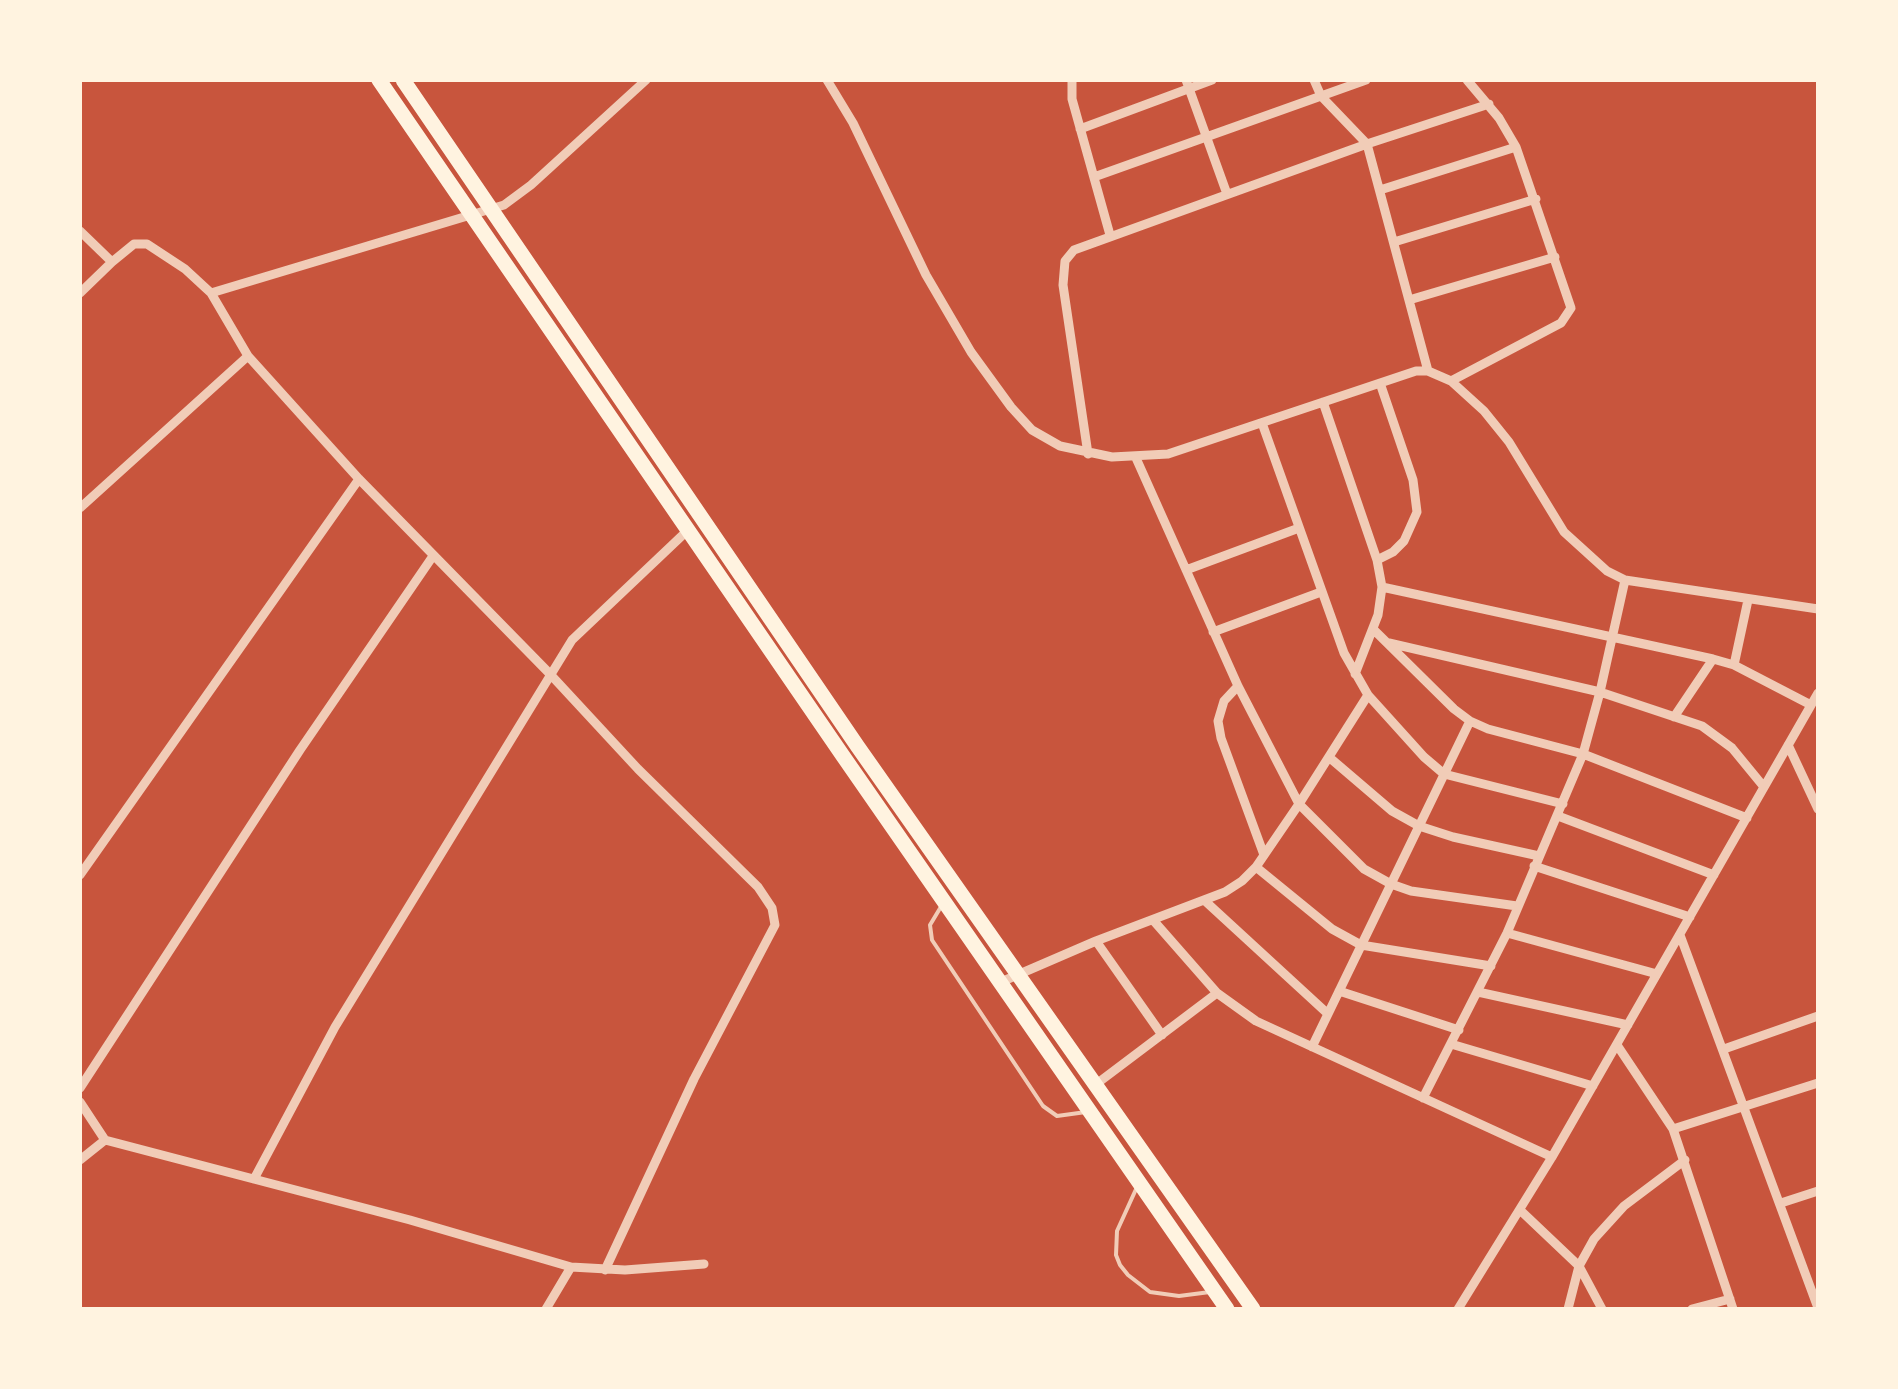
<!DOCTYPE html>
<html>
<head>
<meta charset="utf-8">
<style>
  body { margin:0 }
  #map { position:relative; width:1898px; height:1389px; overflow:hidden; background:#c8553d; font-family:"Source Serif 4",serif }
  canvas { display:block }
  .frame { position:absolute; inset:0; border:82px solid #fff3e0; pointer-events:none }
</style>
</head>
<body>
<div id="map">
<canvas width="1898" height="1389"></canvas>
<div class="frame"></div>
</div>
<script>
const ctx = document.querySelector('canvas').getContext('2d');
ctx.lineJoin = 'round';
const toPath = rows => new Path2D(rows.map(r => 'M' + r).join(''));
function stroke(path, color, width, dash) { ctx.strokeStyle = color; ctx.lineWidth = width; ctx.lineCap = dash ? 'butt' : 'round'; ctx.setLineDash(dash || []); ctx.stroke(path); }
stroke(toPath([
  [942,905,930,925,932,940,1043,1106,1057,1116,1086,1112],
  [1137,1187,1117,1231,1116,1255,1120,1265,1128,1275,1150,1292,1179,1296,1210,1292]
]), '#f1ccb7', 4);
stroke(toPath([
  [827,80,853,123,926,275,971,352,1011,407,1032,430,1060,446,1112,457,1168,454,1416,371,1428,371,1451,381,1484,411,1509,442,1564,532,1607,571,1625,580,1818,609],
  [1072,80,1072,99,1110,235],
  [1186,80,1227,194],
  [1314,80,1321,96,1367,144,1428,371],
  [1080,129,1212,80],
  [1094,177,1366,80],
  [1380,190,1516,147],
  [80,231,112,262,80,293],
  [1394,242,1536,199],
  [112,262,134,244,147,244,185,269,211,293,248,356,359,479,550,674,638,769,758,887,772,908,775,925,694,1079,605,1270],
  [211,293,504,205,531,185,646,80],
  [1409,300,1555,257],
  [1451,381,1561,323,1571,308,1516,147,1499,118,1467,80],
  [1323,402,1377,560,1382,587,1378,615,1355,674],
  [1262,423,1344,653,1368,695,1424,757,1444,774,1563,804],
  [1088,454,1063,285,1065,261,1074,250,1367,144,1489,104],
  [1136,458,1238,686,1299,804,1364,869,1391,884,1411,891,1517,906],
  [80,508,248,356],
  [1377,560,1393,552,1404,541,1417,512,1413,480,1380,383],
  [1186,570,1299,528],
  [1382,587,1713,659,1734,665,1811,705],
  [1373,629,1454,709,1470,721,1488,729,1583,754,1747,818],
  [1213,632,1321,592],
  [1389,643,1600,692,1702,726,1732,748,1764,787],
  [1734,665,1748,600],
  [1238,686,1224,701,1218,721,1221,738,1264,855],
  [1674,717,1713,659],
  [1788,745,1818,809],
  [1330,758,1392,811,1419,826,1453,837,1539,856],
  [1558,816,1714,875],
  [1534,866,1690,917],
  [1256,867,1332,929,1361,945,1491,966],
  [80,875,359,479],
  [1204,900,1328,1014],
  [1153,920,1217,993,1256,1021,1552,1157],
  [1507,933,1657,974],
  [1680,935,1818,1308],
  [1096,941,1162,1035],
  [1001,982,1096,941,1225,892,1242,881,1256,867,1299,804,1368,695],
  [1339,991,1459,1030],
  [1478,992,1628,1025],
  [1451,1044,1593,1086],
  [1617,1045,1673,1129,1733,1309],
  [1312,1047,1470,721],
  [1724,1049,1818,1016],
  [1095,1085,1217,993],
  [80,1088,300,750,433,556],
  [1423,1098,1507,933,1583,754,1600,692,1625,580],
  [80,1102,105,1140,410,1220,571,1267,625,1270,704,1264],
  [1673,1129,1818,1083],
  [80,1160,105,1140],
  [254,1179,335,1027,572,640,688,530],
  [1781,1203,1818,1191],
  [1520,1210,1579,1266,1602,1309],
  [546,1309,571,1267],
  [1458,1309,1552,1157,1818,693],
  [1568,1309,1579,1266,1594,1239,1624,1206,1685,1160],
  [1692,1309,1730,1299]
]), '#f1ccb7', 9);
stroke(toPath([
  [379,80,843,756,1227,1309],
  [403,80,858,747,1253,1309]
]), '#fff3e0', 15);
</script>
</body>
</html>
